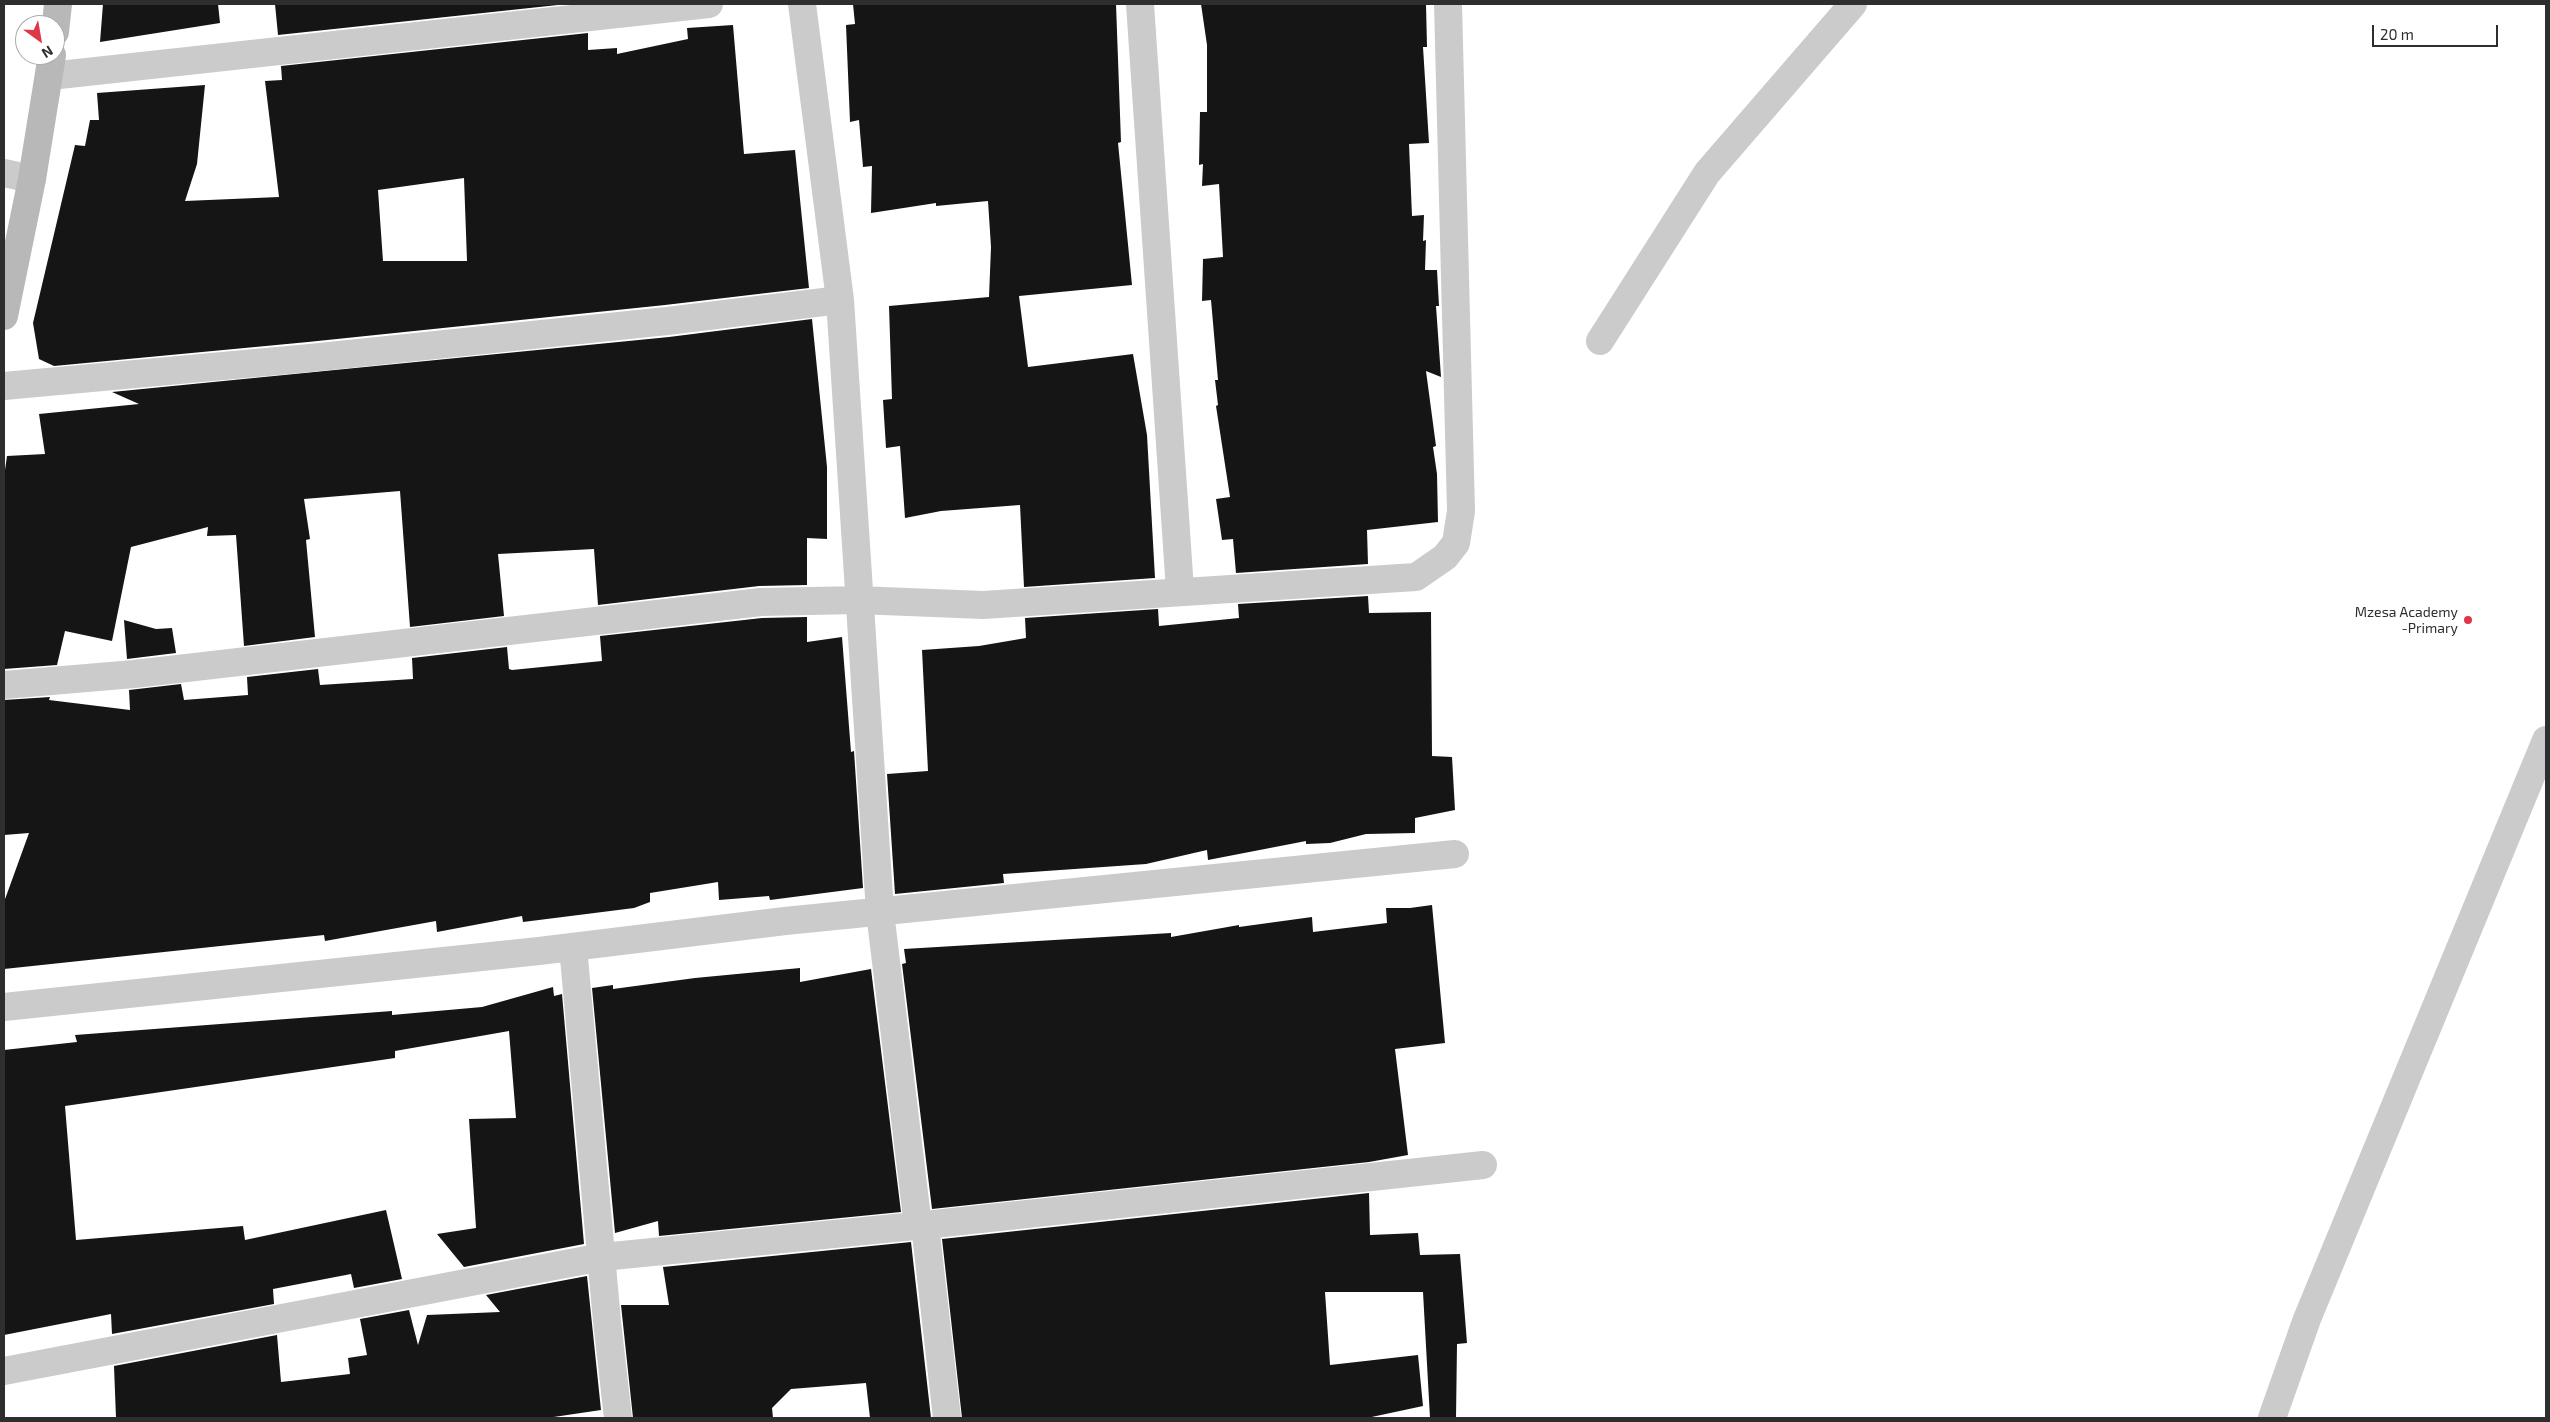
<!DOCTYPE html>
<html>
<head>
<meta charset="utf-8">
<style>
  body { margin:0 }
  #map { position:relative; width:2550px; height:1422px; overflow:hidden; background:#fff; font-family:"Exo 2",sans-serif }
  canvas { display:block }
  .frame { position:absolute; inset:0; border:5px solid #2e2e2e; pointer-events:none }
  .north { position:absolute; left:15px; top:15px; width:50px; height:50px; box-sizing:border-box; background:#fff; border:1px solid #ababab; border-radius:50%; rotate:148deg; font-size:14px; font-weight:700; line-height:20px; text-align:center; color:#2e2e2e }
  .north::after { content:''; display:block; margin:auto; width:18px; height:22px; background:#df3648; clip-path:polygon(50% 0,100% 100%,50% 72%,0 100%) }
  .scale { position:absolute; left:2372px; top:25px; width:126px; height:22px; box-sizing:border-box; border:2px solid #2e2e2e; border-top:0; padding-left:6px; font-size:15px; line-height:18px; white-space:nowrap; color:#2e2e2e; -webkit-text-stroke:4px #fff; paint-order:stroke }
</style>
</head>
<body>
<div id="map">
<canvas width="2550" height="1422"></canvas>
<div class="frame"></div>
<div class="north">N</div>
<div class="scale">20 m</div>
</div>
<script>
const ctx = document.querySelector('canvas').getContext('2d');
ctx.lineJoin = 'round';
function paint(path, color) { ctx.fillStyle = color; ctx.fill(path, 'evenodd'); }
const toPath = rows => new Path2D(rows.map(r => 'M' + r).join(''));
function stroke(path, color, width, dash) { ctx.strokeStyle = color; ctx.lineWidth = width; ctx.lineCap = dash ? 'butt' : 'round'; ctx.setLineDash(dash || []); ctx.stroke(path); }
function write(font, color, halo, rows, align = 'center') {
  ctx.font = font + ' "Exo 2",sans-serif'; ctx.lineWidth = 5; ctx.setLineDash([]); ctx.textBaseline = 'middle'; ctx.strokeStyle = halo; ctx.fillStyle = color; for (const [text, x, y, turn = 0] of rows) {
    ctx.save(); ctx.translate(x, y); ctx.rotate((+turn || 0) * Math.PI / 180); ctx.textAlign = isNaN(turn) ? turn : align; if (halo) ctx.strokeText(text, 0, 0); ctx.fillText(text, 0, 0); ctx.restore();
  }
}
paint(toPath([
  [103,4,218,4,220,23,100,42],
  [275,4,567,4,278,35],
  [853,4,1116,4,1121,142,1118,143,1132,285,1019,296,1028,367,1133,354,1147,435,1155,578,1024,587,1020,505,941,511,905,518,900,446,886,448,883,400,892,399,889,306,989,297,991,247,988,201,936,206,936,203,871,213,872,166,863,167,859,120,850,122,846,25,855,24],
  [1201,4,1426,4,1427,47,1423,47,1429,143,1409,144,1412,216,1424,215,1423,241,1426,240,1425,270,1437,270,1439,306,1436,306,1441,377,1426,371,1436,446,1433,447,1437,474,1438,522,1367,530,1368,564,1236,573,1233,539,1222,540,1216,499,1230,497,1216,406,1218,405,1215,380,1218,380,1211,300,1202,301,1203,259,1223,257,1219,184,1202,186,1203,164,1199,165,1200,112,1207,112,1207,45],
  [733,25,744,154,795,150,809,288,665,305,308,342,54,366,39,359,33,323,75,145,85,146,90,120,99,120,97,93,205,85,197,164,185,201,279,197,265,81,282,80,281,66,588,33,588,50,617,48,617,54,688,39,687,28],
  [464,178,467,261,383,261,378,190],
  [812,319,827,467,827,539,807,538,807,585,759,586,598,605,594,549,498,554,504,616,410,627,400,491,304,499,310,539,306,540,315,637,244,646,236,535,207,536,208,527,131,547,112,641,65,631,57,665,4,669,4,477,7,456,45,454,39,414,139,404,112,392,669,337],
  [1368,596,1369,613,1431,612,1432,756,1452,757,1455,810,1415,818,1415,833,1366,834,1330,843,1306,844,1306,841,1208,860,1207,850,1146,864,1003,874,1004,883,895,894,887,774,928,771,922,650,979,646,1026,638,1025,618,1158,609,1159,626,1239,618,1238,604],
  [807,617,807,642,842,637,851,752,854,751,863,888,770,900,769,896,719,900,718,882,650,893,650,902,634,908,523,922,522,916,437,932,436,921,325,941,324,935,4,969,4,902,29,833,4,835,4,700,50,697,49,700,130,710,129,690,181,684,184,700,248,695,247,677,318,669,320,685,413,679,412,658,507,647,509,669,512,670,602,661,600,636,762,618],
  [124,620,156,629,172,628,176,653,127,659],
  [1432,905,1445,1043,1395,1049,1408,1155,1369,1162,932,1209,902,964,906,963,904,949,1171,933,1171,937,1239,925,1239,927,1312,917,1313,932,1387,923,1386,908,1410,908],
  [800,968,800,982,871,969,901,1212,659,1236,658,1221,615,1233,592,988,613,985,613,989,695,978],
  [553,987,554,996,562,994,584,1244,464,1267,437,1234,476,1228,469,1119,516,1118,509,1031,395,1051,395,1058,65,1106,76,1240,243,1226,245,1240,386,1210,402,1279,354,1288,351,1274,273,1289,274,1304,112,1334,111,1314,4,1335,4,1050,77,1042,75,1035,392,1011,392,1015,482,1007],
  [1369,1193,1370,1235,1418,1233,1420,1255,1460,1254,1467,1343,1457,1344,1456,1418,1430,1418,1423,1292,1325,1292,1330,1365,1418,1355,1423,1406,1367,1418,962,1418,942,1239],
  [911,1242,931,1418,870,1418,866,1383,791,1389,772,1408,773,1418,633,1418,621,1305,669,1305,663,1267],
  [587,1276,601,1410,547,1418,116,1418,114,1366,277,1335,281,1382,350,1374,348,1358,367,1355,360,1319,409,1310,418,1345,427,1315,500,1312,486,1295]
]), '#151515');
stroke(toPath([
  [802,4,840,300,880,912,918,1226],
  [1140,4,1180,590],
  [50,76,709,4],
  [4,173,32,179],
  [1600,341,1707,173,1853,4],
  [4,386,310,358,667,321,840,300],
  [4,685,134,674,761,602,858,600,983,605,1416,577,1445,557,1456,543,1461,511,1448,4],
  [573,947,607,1321,618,1418],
  [4,1007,539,951,785,921,1455,854],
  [925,1225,947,1418],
  [4,1371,602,1257,925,1225,1483,1165],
  [2272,1418,2307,1319,2546,740]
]), '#cbcbcb', 28);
stroke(toPath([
  [55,32,58,4],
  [4,316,32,179,52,55]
]), '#b8b8b8', 28);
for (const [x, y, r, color] of [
  [2468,620,5,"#df3648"]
]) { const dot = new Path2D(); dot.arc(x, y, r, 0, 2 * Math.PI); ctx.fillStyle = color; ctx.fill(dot); stroke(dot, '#fff', 2); }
write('14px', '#2e2e2e', '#fff', [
  ["Mzesa Academy",2458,612],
  ["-Primary",2458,628]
], 'right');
</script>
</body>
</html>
